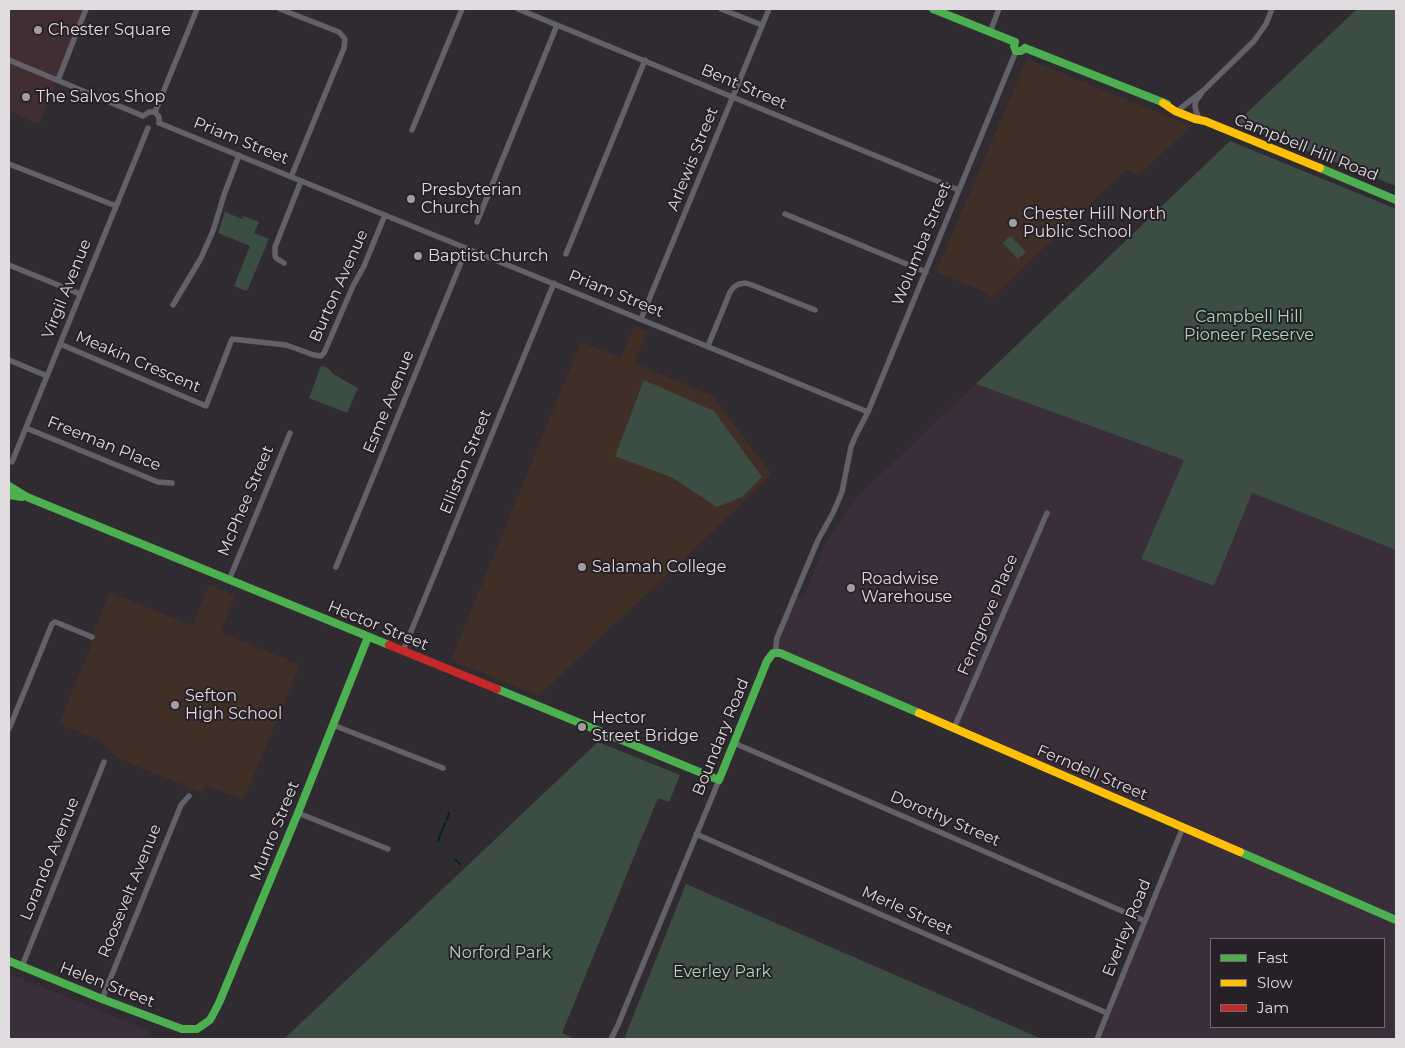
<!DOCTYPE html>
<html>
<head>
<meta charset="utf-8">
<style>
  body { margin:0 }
  #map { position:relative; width:1405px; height:1048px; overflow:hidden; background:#302b30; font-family:Montserrat,sans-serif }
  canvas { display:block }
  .frame { position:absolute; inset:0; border:10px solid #dfdbdf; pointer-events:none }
  .legend { position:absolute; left:1210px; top:938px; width:175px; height:90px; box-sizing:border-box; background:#272127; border:1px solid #716b71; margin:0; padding:6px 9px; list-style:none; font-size:15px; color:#dfdbdf }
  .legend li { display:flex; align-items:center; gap:10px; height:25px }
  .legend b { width:25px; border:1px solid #716b71 }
</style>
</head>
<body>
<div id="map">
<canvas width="1405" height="1048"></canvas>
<div class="frame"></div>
<ul class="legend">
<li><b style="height:6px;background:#4caf50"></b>Fast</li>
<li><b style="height:6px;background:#ffc107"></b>Slow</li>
<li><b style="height:6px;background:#c62828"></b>Jam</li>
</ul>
</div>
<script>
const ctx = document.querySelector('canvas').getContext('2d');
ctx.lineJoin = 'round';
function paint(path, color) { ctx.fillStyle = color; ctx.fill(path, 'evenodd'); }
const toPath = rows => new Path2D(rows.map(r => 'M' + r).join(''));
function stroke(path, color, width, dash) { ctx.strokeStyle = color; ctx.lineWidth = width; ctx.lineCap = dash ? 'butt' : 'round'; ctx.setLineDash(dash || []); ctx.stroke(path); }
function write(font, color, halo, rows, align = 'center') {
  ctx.font = font + ' Montserrat,sans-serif'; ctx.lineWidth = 4; ctx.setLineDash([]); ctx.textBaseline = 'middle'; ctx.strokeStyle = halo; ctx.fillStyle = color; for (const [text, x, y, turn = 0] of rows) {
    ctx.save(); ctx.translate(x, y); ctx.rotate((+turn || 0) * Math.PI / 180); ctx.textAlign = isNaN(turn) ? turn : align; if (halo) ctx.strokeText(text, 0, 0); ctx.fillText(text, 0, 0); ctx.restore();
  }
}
paint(toPath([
  [9,9,86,9,39,124,9,111]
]), '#402e33');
paint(toPath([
  [976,384,1185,460,1141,559,1214,586,1252,493,1396,550,1396,1039,1097,1039,1183,827,776,653,777,638,794,596,803,599,824,546,859,495],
  [1211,939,1384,939,1384,1027,1211,1027],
  [9,974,35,984,150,1031,146,1039,9,1039]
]), '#392e39');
paint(toPath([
  [1027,59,1192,126,1139,175,1126,170,991,298,983,291,936,272],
  [634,326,647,332,634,363,713,396,772,475,539,696,451,660,581,342,621,358],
  [209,585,235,596,220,632,300,665,243,800,206,785,203,793,118,758,101,741,59,724,92,644,89,643,110,592,192,626]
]), '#3f2f27');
paint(toPath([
  [1357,9,1396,9,1396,186,1236,123],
  [1230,141,1396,209,1396,550,1252,493,1214,586,1141,559,1184,460,976,384],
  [225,212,242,219,244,216,259,222,254,233,269,239,247,291,234,286,250,246,218,233],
  [1010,236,1026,252,1018,259,1003,243],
  [321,366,328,368,333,374,358,388,347,413,309,398],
  [644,380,714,411,762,477,742,497,717,507,673,478,615,456],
  [598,742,680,775,669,802,658,798,562,1033,575,1039,284,1039],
  [686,884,1042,1039,624,1039]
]), '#3c4e44');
stroke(toPath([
  [447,820,449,813],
  [438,841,445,823],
  [455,859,460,864]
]), '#042126', 2);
stroke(toPath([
  [280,9,339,32,345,39,344,48,291,177],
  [518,9,959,190],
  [721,9,762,25],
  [990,32,999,9],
  [9,60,143,116],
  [58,80,86,9],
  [1181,108,1204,90,1254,41,1266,24,1272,9],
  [155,112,197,9],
  [143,116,149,112,155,112,159,117,159,123],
  [1198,116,1196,111,1195,106,1196,101,1201,94],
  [159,123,868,412],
  [412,130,462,9],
  [9,164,116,206],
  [785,214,926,272],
  [477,222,557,25],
  [566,254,645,60],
  [284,263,276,258,275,255,275,247,301,181],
  [9,265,80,294],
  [173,305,201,258,213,231,224,195,239,155],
  [641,319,769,9],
  [60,344,206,406,232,339,286,345,314,355,321,356,324,353,353,286,364,266,385,215],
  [708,346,730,292,734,287,739,284,746,283,752,285,815,310],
  [9,360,47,376],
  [26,428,158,482,172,483],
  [12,462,148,128],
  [336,567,467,248],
  [229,580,290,433],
  [403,651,554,283],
  [776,653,776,645,777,638,818,540,833,513,842,492,851,447,856,435,868,412,1016,51],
  [333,725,443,768],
  [954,728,1047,513],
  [9,729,52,624,55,622,58,623,92,637],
  [734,743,1145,921],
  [298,813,388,849],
  [696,834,1107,1013],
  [22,966,104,762],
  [102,999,181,805,189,796],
  [611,1039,618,1025,719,780],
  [1097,1039,1183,827]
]), '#62616a', 5.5);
stroke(toPath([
  [933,9,1015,42],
  [1015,42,1014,46,1016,51,1021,51,1025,48],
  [1025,48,1167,104],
  [1320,168,1396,200],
  [9,486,27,497,389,645],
  [9,495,22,497],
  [497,689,719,780,767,661,773,653,780,653,919,713],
  [1240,852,1396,920],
  [9,961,102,999,182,1029,197,1029,210,1020,219,1003,298,813,368,637]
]), '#4caf50', 8);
stroke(toPath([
  [1163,103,1175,111,1195,119,1205,121,1320,168],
  [919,713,1240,852]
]), '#ffc107', 8);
stroke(toPath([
  [389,645,497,689]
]), '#c62828', 8);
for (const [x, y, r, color] of [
  [38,30,5,"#a29da2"],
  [26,97,5,"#a29da2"],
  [411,199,5,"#a29da2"],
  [1013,223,5,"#a29da2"],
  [418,256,5,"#a29da2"],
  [582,567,5,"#a29da2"],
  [851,588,5,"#a29da2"],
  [175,705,5,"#a29da2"],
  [582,727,5,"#a29da2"]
]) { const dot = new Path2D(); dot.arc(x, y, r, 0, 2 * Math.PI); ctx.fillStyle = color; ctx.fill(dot); stroke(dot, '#272127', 2); }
write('16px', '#dfdbdf', '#272127', [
  ["Chester Square",48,30],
  ["The Salvos Shop",36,97],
  ["Presbyterian",421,190],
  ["Church",421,208],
  ["Chester Hill North",1023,214],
  ["Public School",1023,232],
  ["Baptist Church",428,256],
  ["Salamah College",592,567],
  ["Roadwise",861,579],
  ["Warehouse",861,597],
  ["Sefton",185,696],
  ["High School",185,714],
  ["Hector",592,718],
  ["Street Bridge",592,736]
], 'left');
write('16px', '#dfdbdf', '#272127', [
  ["Bent Street",744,87,23],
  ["Priam Street",241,141,22],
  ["Campbell Hill Road",1306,148,22],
  ["Arlewis Street",693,159,-68],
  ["Wolumba Street",922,244,-68],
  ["Burton Avenue",339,286,-66],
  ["Virgil Avenue",67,289,-68],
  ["Priam Street",616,294,22],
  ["Meakin Crescent",138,362,23],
  ["Esme Avenue",389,402,-68],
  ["Freeman Place",104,444,22],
  ["Elliston Street",466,462,-68],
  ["McPhee Street",246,501,-67],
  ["Ferngrove Place",988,615,-67],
  ["Hector Street",378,626,22],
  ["Boundary Road",721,737,-68],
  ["Ferndell Street",1092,773,23],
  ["Dorothy Street",945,819,23],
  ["Munro Street",275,831,-68],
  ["Lorando Avenue",50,859,-68],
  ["Roosevelt Avenue",130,891,-68],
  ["Merle Street",907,911,24],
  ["Everley Road",1127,928,-68],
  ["Helen Street",107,985,21]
]);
write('16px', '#a4d8b9', '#272127', [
  ["Campbell Hill",1249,317],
  ["Pioneer Reserve",1249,335],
  ["Norford Park",500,953],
  ["Everley Park",722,972]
]);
</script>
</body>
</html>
